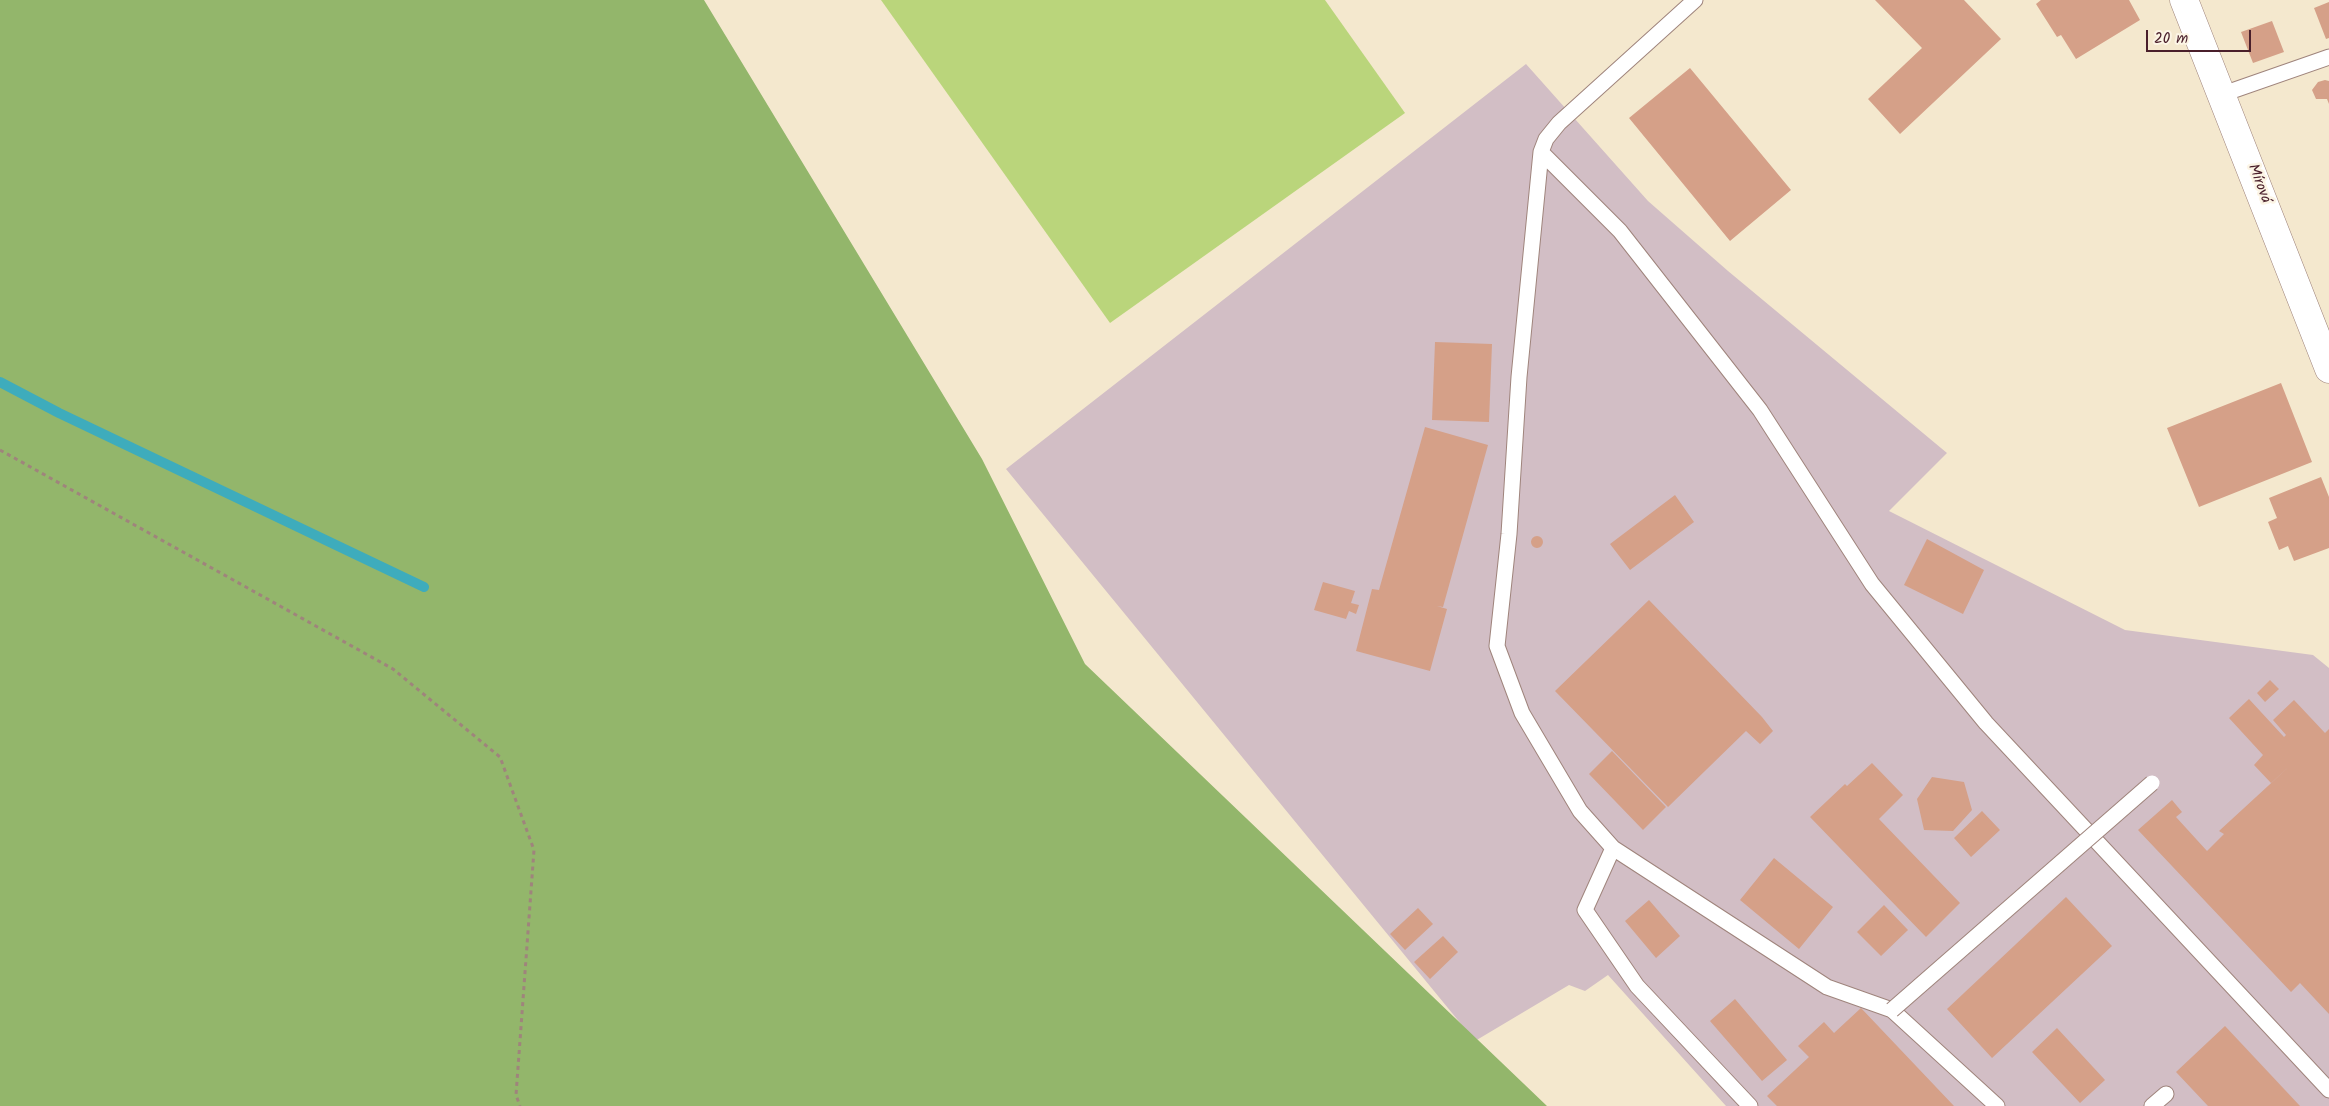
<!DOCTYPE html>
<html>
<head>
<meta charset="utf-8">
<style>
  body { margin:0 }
  #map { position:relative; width:2329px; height:1106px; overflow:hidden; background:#f4e8ce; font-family:Kalam,sans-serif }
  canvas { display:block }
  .scale { position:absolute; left:2146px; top:30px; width:105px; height:22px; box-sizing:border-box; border:2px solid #4a1f2b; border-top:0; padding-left:6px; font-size:15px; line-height:18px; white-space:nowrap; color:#4a1f2b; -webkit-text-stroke:4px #fcf5e5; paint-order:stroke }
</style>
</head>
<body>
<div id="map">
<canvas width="2329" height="1106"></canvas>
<div class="scale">20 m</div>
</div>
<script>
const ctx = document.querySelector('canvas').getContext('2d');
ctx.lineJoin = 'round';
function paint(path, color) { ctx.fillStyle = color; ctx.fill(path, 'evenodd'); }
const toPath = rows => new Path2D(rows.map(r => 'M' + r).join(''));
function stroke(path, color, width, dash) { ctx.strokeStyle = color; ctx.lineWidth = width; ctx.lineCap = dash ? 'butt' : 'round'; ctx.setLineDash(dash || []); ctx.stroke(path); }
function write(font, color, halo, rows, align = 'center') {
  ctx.font = font + ' Kalam,sans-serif'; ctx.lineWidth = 5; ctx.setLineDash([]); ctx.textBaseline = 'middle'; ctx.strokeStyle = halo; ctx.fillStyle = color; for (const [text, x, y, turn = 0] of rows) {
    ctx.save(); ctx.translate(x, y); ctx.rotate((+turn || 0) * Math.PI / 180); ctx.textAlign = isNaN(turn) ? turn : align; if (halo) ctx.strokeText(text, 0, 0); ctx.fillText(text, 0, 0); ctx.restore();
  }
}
paint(toPath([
  [1526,64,1648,201,1728,271,1947,453,1889,511,2125,630,2313,655,2329,668,2329,1106,1726,1106,1608,975,1585,991,1569,985,1475,1041,1006,469]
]), '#d2bec5');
paint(toPath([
  [881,0,1325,0,1405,113,1110,323]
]), '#bad57b');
paint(toPath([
  [0,0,704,0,982,459,1085,664,1547,1106,0,1106]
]), '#93b66b');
stroke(toPath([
  [0,382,59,413,424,587]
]), '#3eacbc', 10);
paint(toPath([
  [1875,0,1964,0,2001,39,1900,134,1868,99,1922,48],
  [2041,0,2129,0,2140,20,2076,59,2061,35,2057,37,2036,4],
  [2329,2,2329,38,2326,39,2314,8],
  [2272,21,2284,52,2253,63,2241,32],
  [1690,68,1791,190,1730,241,1629,118],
  [2325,80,2329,81,2329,104,2327,99,2316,99,2312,90,2318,82],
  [1435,342,1492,344,1489,422,1432,420],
  [2281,383,2312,462,2199,507,2167,428],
  [1425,427,1488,445,1443,607,1437,606,1447,609,1430,671,1356,651,1372,589,1379,590],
  [2321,477,2329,497,2329,548,2294,561,2288,546,2279,550,2268,522,2277,518,2269,498],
  [1675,495,1694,522,1630,570,1610,544],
  '1531 542a6 6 0 1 1 12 0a6 6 0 1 1-12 0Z',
  [1927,539,1984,570,1963,614,1904,585],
  [1323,582,1355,591,1351,603,1359,605,1356,614,1349,611,1346,619,1314,610],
  [1649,600,1762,717,1773,731,1760,744,1746,731,1668,807,1555,691],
  [2270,680,2279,689,2265,702,2257,693],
  [2249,699,2284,737,2286,735,2273,720,2294,700,2325,733,2329,729,2329,1014,2300,983,2291,992,2138,830,2172,800,2182,812,2176,817,2207,851,2224,834,2219,831,2293,763,2271,783,2254,765,2263,755,2229,718],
  [1612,751,1666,807,1643,830,1589,774],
  [1872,763,1903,795,1879,819,1960,903,1926,937,1810,817,1845,784,1847,786],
  [1932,777,1964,782,1972,810,1953,831,1924,830,1917,799],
  [1982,811,2000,830,1971,857,1954,838],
  [1774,858,1833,907,1799,949,1740,900],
  [2066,897,2112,946,1992,1058,1947,1009],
  [1649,900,1680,936,1656,958,1625,921],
  [1884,905,1908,930,1881,956,1857,932],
  [1418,908,1433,924,1405,950,1390,934],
  [1443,936,1458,952,1430,979,1414,962],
  [1735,999,1787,1060,1762,1081,1710,1021],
  [1861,1008,1954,1106,1777,1106,1767,1096,1809,1057,1798,1046,1824,1022,1834,1033],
  [2225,1026,2300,1106,2208,1106,2176,1072],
  [2057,1028,2105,1080,2080,1103,2032,1052]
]), '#d5a088');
const service = toPath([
  [1695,0,1559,123,1546,139,1541,152,1519,377,1509,534,1497,646,1522,713,1580,811,1613,848,1827,987,1892,1010,1997,1106],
  [2223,94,2329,57],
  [1541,152,1620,231,1760,410,1872,584,1986,723,2329,1090],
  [1613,848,1585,910,1637,986,1750,1106],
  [2152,1106,2166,1094]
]);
const tertiary = toPath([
  [2184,0,2329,369]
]);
stroke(service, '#9f847c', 17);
stroke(tertiary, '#9f847c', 29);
stroke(toPath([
  [0,450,393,669,500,757,534,850,516,1095,520,1106]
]), '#9f847c', 3, [4, 4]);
stroke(service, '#fff', 15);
stroke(tertiary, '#fff', 28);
const serviceBridge = toPath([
  [1892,1010,2152,783]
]);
stroke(serviceBridge, '#9f847c', 17, []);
stroke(serviceBridge, '#fff', 15);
write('15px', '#4a1f2b', '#fcf5e5', [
  ["Mírová",2258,184,69]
]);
</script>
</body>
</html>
